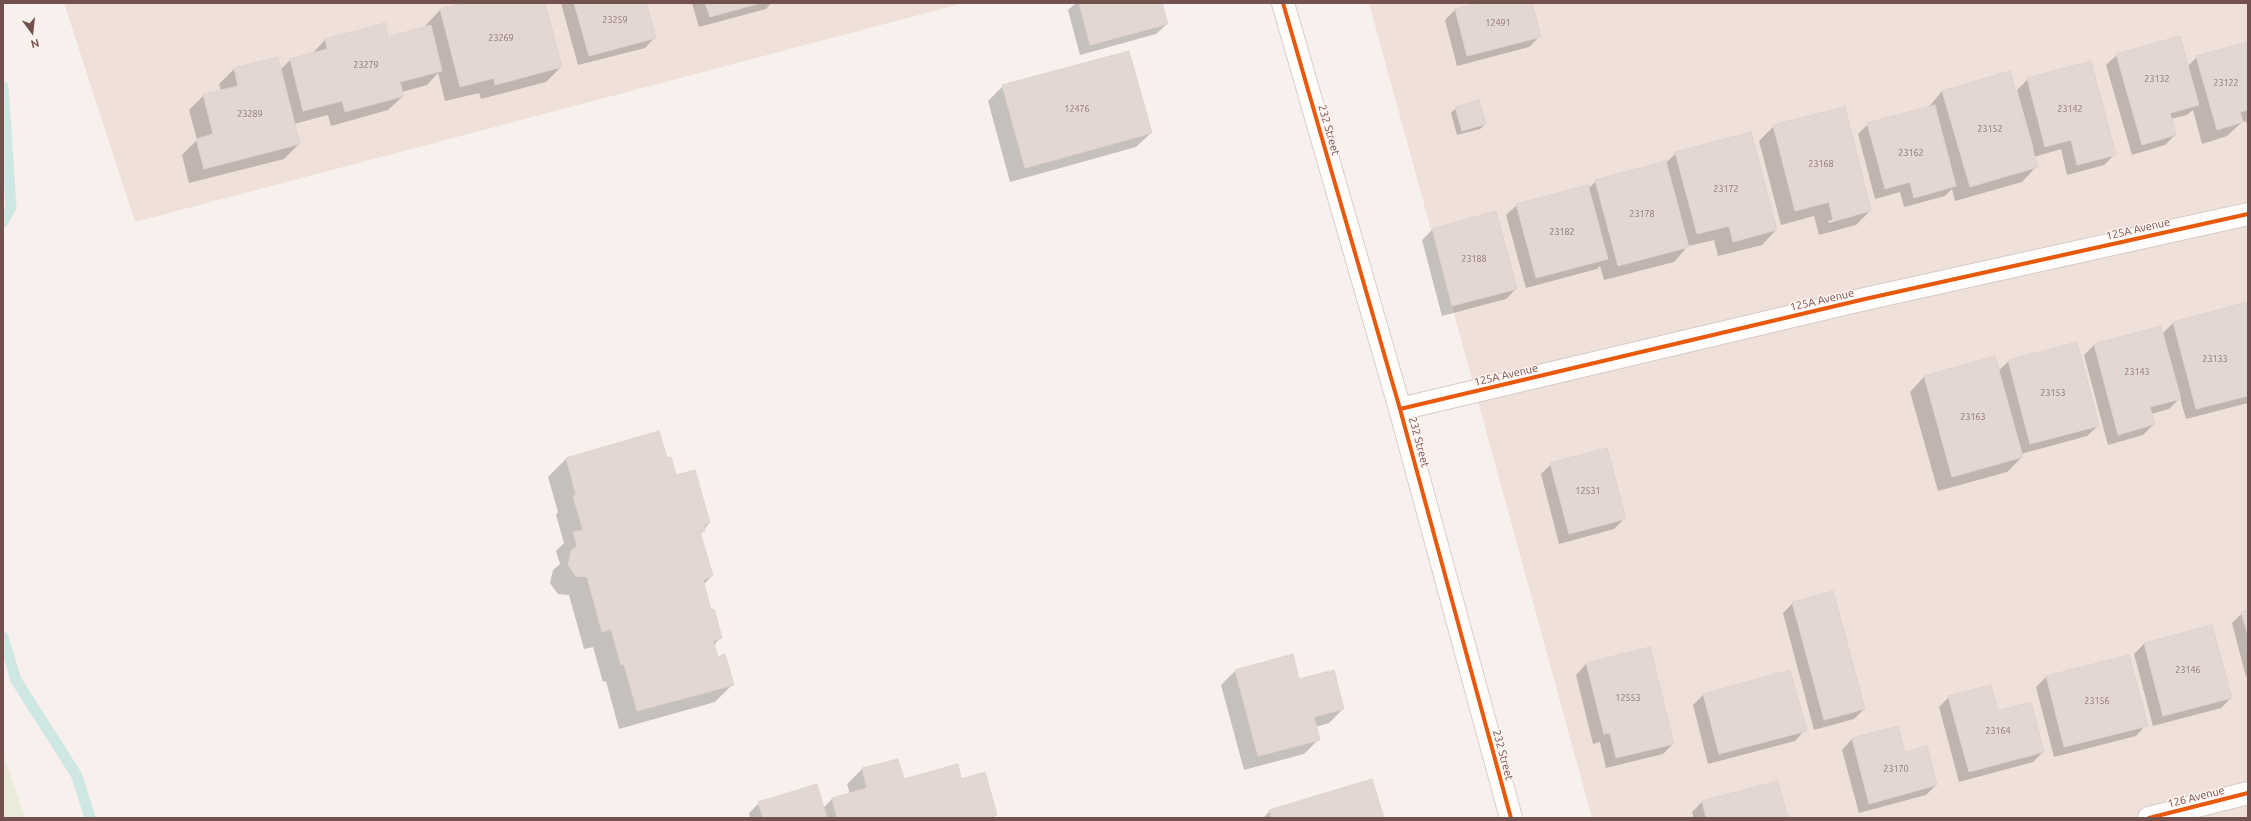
<!DOCTYPE html>
<html>
<head>
<meta charset="utf-8">
<style>
  body { margin:0 }
  #map { position:relative; width:2251px; height:821px; overflow:hidden; background:#f7f0ec; font-family:Ubuntu,sans-serif }
  canvas { display:block }
  .frame { position:absolute; inset:0; border:4px solid #73514e; pointer-events:none }
  .north { position:absolute; left:12px; top:12px; width:40px; height:40px; -webkit-text-stroke:3px #fef4ef; paint-order:stroke; rotate:165deg; font-size:11px; font-weight:700; line-height:16px; text-align:center; color:#73514e }
  .north::after { content:''; display:block; margin:auto; width:14px; height:18px; background:#73514e; clip-path:polygon(50% 0,100% 100%,50% 72%,0 100%) }
</style>
</head>
<body>
<div id="map">
<canvas width="2251" height="821"></canvas>
<div class="frame"></div>
<div class="north">N</div>
</div>
<script>
const ctx = document.querySelector('canvas').getContext('2d');
ctx.lineJoin = 'round';
function paint(path, color) { ctx.fillStyle = color; ctx.fill(path, 'evenodd'); }
const toPath = rows => new Path2D(rows.map(r => 'M' + r).join(''));
function stroke(path, color, width, dash) { ctx.strokeStyle = color; ctx.lineWidth = width; ctx.lineCap = dash ? 'butt' : 'round'; ctx.setLineDash(dash || []); ctx.stroke(path); }
function write(font, color, halo, rows, align = 'center') {
  ctx.font = font + ' Ubuntu,sans-serif'; ctx.lineWidth = 3; ctx.setLineDash([]); ctx.textBaseline = 'middle'; ctx.strokeStyle = halo; ctx.fillStyle = color; for (const [text, x, y, turn = 0] of rows) {
    ctx.save(); ctx.translate(x, y); ctx.rotate((+turn || 0) * Math.PI / 180); ctx.textAlign = isNaN(turn) ? turn : align; if (halo) ctx.strokeText(text, 0, 0); ctx.fillText(text, 0, 0); ctx.restore();
  }
}
paint(toPath([
  [64,3,964,3,135,222],
  [1369,3,2248,3,2248,818,1592,818]
]), '#efe1da');
paint(toPath([
  [3,752,25,818,3,818]
]), '#e9ecd8');
paint(toPath([
  [468,3,544,3,561,67,546,82,481,99,479,93,445,101,438,73,427,85,402,92,403,96,388,110,331,126,328,115,294,124,299,144,284,159,189,183,182,155,197,140,189,110,204,95,221,91,219,84,234,69,277,58,280,70,290,60,311,55,325,40,384,25,388,38,426,28,426,25,440,10],
  [561,3,645,3,655,37,645,48,578,65],
  [692,3,771,3,766,9,699,27],
  [1076,3,1161,3,1167,24,1156,34,1080,55,1068,10],
  [1481,3,1531,3,1540,36,1529,47,1457,66,1445,20,1455,10],
  [2248,43,2248,129,2246,121,2242,122,2227,136,2202,144,2193,110,2187,115,2171,119,2175,135,2165,145,2132,155,2106,65,2117,55,2187,67,2197,57],
  [2028,79,2115,154,2104,165,2067,175,2061,149,2034,157,2036,167,2022,182,1955,201,1952,189,1945,196,1904,207,1900,192,1875,199,1858,134,1868,124,1928,108,1942,91,2034,150,2017,90],
  [1003,86,1151,133,1136,147,1010,182,988,101],
  [1456,108,1485,124,1480,129,1457,135,1451,113],
  [1774,126,1870,211,1856,225,1819,235,1814,216,1781,225,1759,141],
  [1854,214,1854,216,1829,223,1828,221],
  [1676,153,1776,230,1762,245,1718,256,1714,240,1688,246,1674,262,1604,280,1600,266,1597,269,1526,288,1506,215,1517,205,1588,189,1596,181,1667,162],
  [1496,213,1516,289,1506,299,1442,316,1422,240,1432,230],
  [2248,303,2248,403,2186,419,2180,398,2169,409,2151,414,2154,424,2143,435,2108,445,2084,355,2094,345,2160,327,2162,334,2173,323],
  [2009,361,2098,426,2087,436,2021,454,2022,457,2007,472,1938,491,1910,392,1924,377,1998,371],
  [658,432,666,459,709,523,700,535,712,576,703,585,710,611,721,637,714,645,717,658,733,684,715,702,619,729,606,681,603,682,593,647,584,649,569,595,558,594,550,583,553,570,560,564,556,551,564,543,556,515,558,512,548,477,566,459],
  [1551,464,1625,518,1614,529,1559,544,1541,474],
  [1793,603,1864,709,1854,719,1814,730,1783,613],
  [2248,611,2248,676,2246,677,2232,623,2242,613],
  [2212,626,2231,698,2221,708,2153,726,2134,654,2144,644],
  [1649,649,1673,744,1663,754,1606,768,1600,742,1593,744,1576,675,1586,664],
  [1236,670,1299,681,1343,709,1329,723,1316,727,1319,739,1304,754,1244,770,1221,685],
  [1790,672,1805,730,1795,741,1708,764,1693,705,1703,695],
  [2046,677,2146,725,2136,736,2054,757,2036,687],
  [1949,697,1997,712,2043,752,2033,762,1959,782,1939,707],
  [1897,727,1904,753,1936,785,1926,795,1859,813,1842,750,1852,739],
  [898,760,903,780,961,780,996,815,993,818,750,818,749,813,759,803,823,808,832,799,850,794,847,784,862,769],
  [1702,802,1787,818,1694,818,1692,812],
  [1270,811,1383,818,1263,818]
]), '#0003');
stroke(toPath([
  [3,87,11,207,3,222],
  [3,637,16,680,77,776,90,818]
]), '#cfe7e2', 11);
const building = toPath([
  [464,3,545,3,562,67,495,85,494,78,460,87,440,9,464,3],
  [574,3,646,3,656,38,589,56,574,3],
  [705,3,761,3,710,17,705,3],
  [1079,3,1162,3,1168,24,1090,45,1079,3],
  [1477,3,1532,3,1541,37,1467,56,1455,9,1477,3],
  [385,23,388,37,431,25,442,71,400,82,404,96,345,112,342,101,303,111,290,59,327,49,325,39,385,23],
  [2180,36,2199,105,2170,113,2176,135,2142,145,2116,54,2180,36],
  [2248,42,2248,110,2240,112,2243,122,2217,130,2196,56,2248,42],
  [1129,51,1152,133,1025,168,1002,85,1129,51],
  [278,57,300,144,204,169,196,139,213,134,203,94,238,86,234,68,278,57],
  [2091,61,2116,155,2077,165,2071,140,2045,147,2027,78,2091,61],
  [2010,71,2038,167,1970,187,1942,91,2010,71],
  [1479,100,1486,124,1462,131,1455,107,1479,100],
  [1935,105,1956,186,1914,198,1910,182,1885,189,1867,123,1935,105],
  [1845,107,1871,211,1833,221,1829,202,1795,211,1773,125,1845,107],
  [1751,132,1777,230,1733,242,1729,226,1697,234,1675,152,1751,132],
  [1666,161,1689,247,1618,266,1595,180,1666,161],
  [1588,185,1608,259,1536,278,1516,204,1588,185],
  [1496,211,1517,289,1452,306,1432,229,1496,211],
  [2248,302,2248,396,2196,409,2173,322,2248,302],
  [2161,326,2181,399,2150,407,2155,424,2118,435,2094,344,2161,326],
  [2077,342,2099,426,2030,444,2008,360,2077,342],
  [1995,356,2023,457,1952,477,1924,376,1995,356],
  [659,431,667,458,671,457,676,475,695,470,710,523,704,525,705,531,700,532,713,576,703,580,711,610,714,609,722,638,713,641,718,657,725,654,734,685,637,711,624,664,621,665,611,629,602,632,587,577,576,576,568,565,571,551,577,546,573,532,583,530,573,496,576,495,566,458,659,431],
  [1607,448,1626,519,1569,534,1550,463,1607,448],
  [1833,591,1865,709,1824,720,1792,602,1833,591],
  [2248,610,2248,636,2241,612,2248,610],
  [2212,625,2232,698,2163,716,2144,643,2212,625],
  [1650,647,1674,744,1616,758,1610,733,1604,734,1586,663,1650,647],
  [1293,654,1299,679,1334,670,1344,709,1314,717,1320,740,1258,756,1235,670,1293,654],
  [2129,655,2148,726,2064,747,2046,676,2129,655],
  [1790,670,1807,731,1719,754,1703,694,1790,670],
  [1991,685,1998,711,2031,702,2044,752,1969,772,1948,696,1991,685],
  [1898,726,1905,752,1927,746,1937,785,1869,804,1852,738,1898,726],
  [898,759,904,779,958,764,961,779,985,772,997,815,987,818,837,818,832,798,867,788,862,768,898,759],
  [1372,779,1384,818,1272,818,1269,810,1372,779],
  [1778,781,1788,818,1706,818,1702,801,1778,781],
  [817,784,827,818,763,818,758,802,817,784]
]);
paint(building, '#e3d7d4');
stroke(building, '#dfd2cf', 1);
const minor = toPath([
  [1400,409,1865,299,2248,214],
  [2149,818,2248,793]
]);
const secondary = toPath([
  [1283,3,1400,409,1511,818]
]);
stroke(minor, '#d6cbc9', 24);
stroke(secondary, '#d8cdca', 24);
stroke(minor, '#fefdfc', 22);
stroke(secondary, '#fefdfc', 22);
stroke(toPath([
  [1283,3,1400,409,1511,818],
  [1400,409,1865,299,2248,214],
  [2149,818,2248,793]
]), '#e8590c', 4);
write('9px', '#917572', null, [
  ["23259",615,20],
  ["12491",1498,23],
  ["23269",501,38],
  ["23279",366,65],
  ["23132",2157,79],
  ["23122",2226,83],
  ["12476",1077,109],
  ["23142",2070,109],
  ["23289",250,114],
  ["23152",1990,129],
  ["23162",1911,153],
  ["23168",1821,164],
  ["23172",1726,189],
  ["23178",1642,214],
  ["23182",1562,232],
  ["23188",1474,259],
  ["23133",2215,359],
  ["23143",2137,372],
  ["23153",2053,393],
  ["23163",1973,417],
  ["12531",1588,491],
  ["23146",2188,670],
  ["12553",1628,698],
  ["23156",2097,701],
  ["23164",1998,731],
  ["23170",1896,769]
]);
write('11px', '#73514e', '#fef4ef', [
  ["232 Street",1329,130,74],
  ["125A Avenue",2138,229,-13],
  ["125A Avenue",1822,300,-13],
  ["125A Avenue",1506,375,-13],
  ["232 Street",1419,442,75],
  ["232 Street",1503,755,75],
  ["126 Avenue",2196,797,-14]
]);
</script>
</body>
</html>
